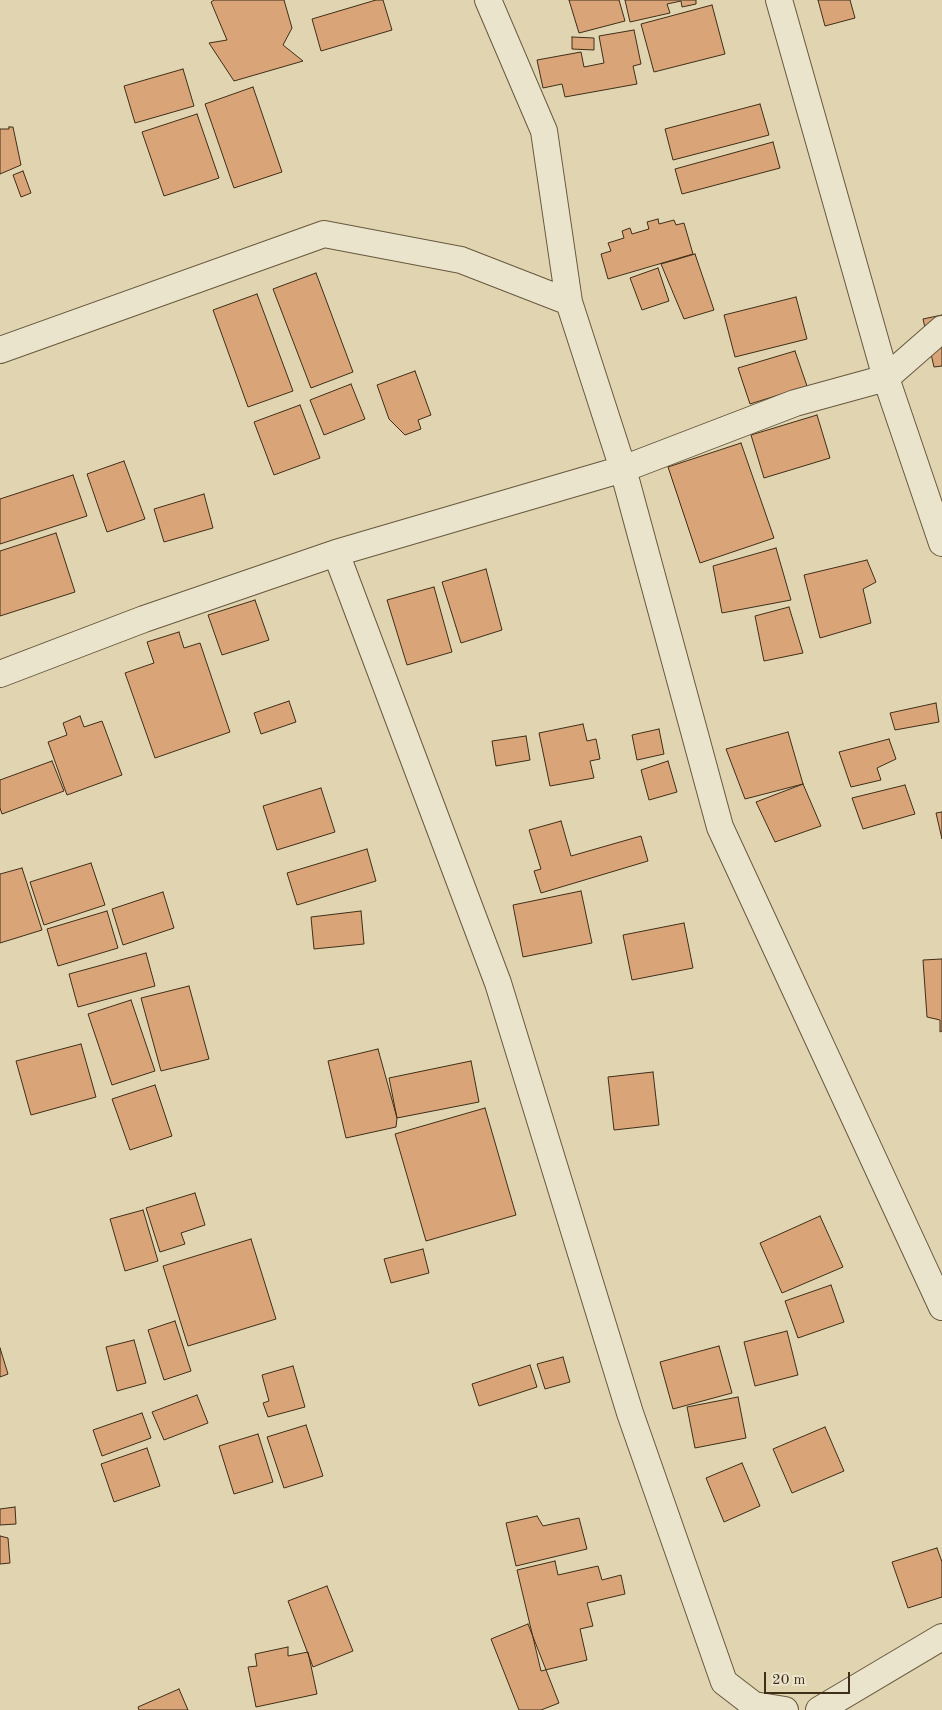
<!DOCTYPE html>
<html>
<head>
<meta charset="utf-8">
<style>
  body { margin:0 }
  #map { position:relative; width:942px; height:1710px; overflow:hidden; background:#e0d5b0; font-family:"Old Standard TT",serif }
  canvas { display:block }
  .scale { position:absolute; left:764px; top:1672px; width:86px; height:22px; box-sizing:border-box; border:2px solid #3f2e18; border-top:0; padding-left:6px; font-size:15px; line-height:18px; white-space:nowrap; color:#3f2e18; -webkit-text-stroke:4px #ebe4cc; paint-order:stroke }
</style>
</head>
<body>
<div id="map">
<canvas width="942" height="1710"></canvas>
<div class="scale">20 m</div>
</div>
<script>
const ctx = document.querySelector('canvas').getContext('2d');
ctx.lineJoin = 'round';
function paint(path, color) { ctx.fillStyle = color; ctx.fill(path, 'evenodd'); }
const toPath = rows => new Path2D(rows.map(r => 'M' + r).join(''));
function stroke(path, color, width, dash) { ctx.strokeStyle = color; ctx.lineWidth = width; ctx.lineCap = dash ? 'butt' : 'round'; ctx.setLineDash(dash || []); ctx.stroke(path); }
const building = toPath([
  [214,0,284,0,292,28,283,45,303,61,234,81,209,43,227,40,211,2,214,0],
  [376,0,383,0,392,30,321,51,312,19,376,0],
  [569,0,619,0,625,21,579,33,569,0],
  [625,0,696,0,696,4,682,7,681,1,667,4,670,13,630,22,625,0],
  [818,0,850,0,855,18,825,26,818,0],
  [712,5,725,54,654,72,641,24,712,5],
  [634,30,641,64,633,66,637,84,565,97,562,84,543,88,537,60,581,52,584,67,604,63,599,36,634,30],
  [572,37,594,38,594,50,572,49,572,37],
  [183,69,194,106,135,123,124,86,183,69],
  [253,87,282,172,234,188,205,104,253,87],
  [760,104,769,135,673,160,665,129,760,104],
  [197,114,219,178,164,196,142,132,197,114],
  [9,127,13,127,21,165,0,174,0,129,9,129,9,127],
  [773,142,780,168,682,194,675,169,773,142],
  [23,171,31,193,21,197,13,175,23,171],
  [658,219,659,224,674,220,676,225,684,223,693,254,608,279,601,254,611,251,608,243,624,238,622,231,630,228,632,234,649,229,647,222,658,219],
  [695,254,714,310,684,319,661,264,695,254],
  [658,268,669,301,642,310,630,278,658,268],
  [316,273,353,372,311,388,273,289,316,273],
  [257,294,293,391,248,407,213,310,257,294],
  [796,297,807,339,735,357,724,315,796,297],
  [942,315,942,366,934,367,923,319,942,315],
  [795,351,807,386,750,404,738,368,795,351],
  [415,371,431,415,418,420,421,429,405,435,389,419,377,385,415,371],
  [351,384,365,419,324,435,310,400,351,384],
  [300,405,320,458,274,475,254,422,300,405],
  [817,415,830,458,764,478,751,435,817,415],
  [741,443,774,538,700,563,668,467,741,443],
  [124,461,145,519,107,532,87,474,124,461],
  [73,475,87,516,0,544,0,499,73,475],
  [204,494,213,528,164,542,154,509,204,494],
  [56,533,75,592,0,616,0,551,56,533],
  [776,548,791,600,722,613,713,566,776,548],
  [867,560,876,582,863,589,871,623,820,638,804,575,867,560],
  [486,569,502,630,461,643,442,582,486,569],
  [434,587,452,652,407,665,387,600,434,587],
  [255,600,269,640,222,655,208,615,255,600],
  [789,607,803,653,764,661,755,616,789,607],
  [179,632,184,648,200,643,230,732,155,758,125,673,154,663,147,642,179,632],
  [289,701,296,722,261,734,254,713,289,701],
  [936,703,939,722,895,730,890,713,936,703],
  [80,716,84,727,102,721,122,775,67,795,48,742,67,735,63,723,80,716],
  [583,724,587,741,596,739,600,759,590,761,594,778,550,786,539,733,583,724],
  [659,729,664,754,637,760,632,735,659,729],
  [788,732,803,784,745,799,726,749,788,732],
  [526,736,530,760,496,766,492,741,526,736],
  [889,739,896,759,877,768,881,780,851,787,839,752,889,739],
  [52,761,64,791,2,814,0,808,0,780,52,761],
  [668,761,677,792,649,800,641,770,668,761],
  [803,784,821,826,775,842,756,802,803,784],
  [905,785,915,814,863,829,852,798,905,785],
  [321,788,335,832,277,850,263,806,321,788],
  [942,812,942,839,936,813,942,812],
  [561,821,571,856,641,836,648,861,541,893,534,871,541,869,529,830,561,821],
  [367,849,376,881,297,905,287,873,367,849],
  [91,863,105,905,44,925,30,882,91,863],
  [22,868,42,930,0,943,0,874,22,868],
  [581,891,592,943,523,957,513,905,581,891],
  [163,892,174,928,123,945,112,909,163,892],
  [107,911,118,948,58,966,47,929,107,911],
  [361,911,364,944,314,949,311,917,361,911],
  [684,923,693,968,632,980,623,935,684,923],
  [146,953,155,986,78,1007,69,974,146,953],
  [942,959,942,1031,940,1032,940,1020,927,1017,923,960,942,959],
  [189,986,209,1059,161,1071,141,998,189,986],
  [131,1000,155,1071,112,1085,88,1014,131,1000],
  [81,1044,96,1097,31,1115,16,1061,81,1044],
  [378,1049,397,1118,396,1127,346,1138,328,1061,378,1049],
  [471,1061,479,1102,397,1118,389,1078,471,1061],
  [653,1072,659,1125,614,1130,608,1077,653,1072],
  [155,1085,172,1136,130,1150,112,1099,155,1085],
  [485,1108,516,1215,426,1241,395,1134,485,1108],
  [195,1193,205,1225,181,1233,185,1244,160,1252,146,1208,195,1193],
  [143,1210,158,1261,125,1271,110,1219,143,1210],
  [820,1216,843,1267,782,1293,760,1243,820,1216],
  [251,1239,276,1319,188,1346,163,1266,251,1239],
  [423,1249,429,1273,391,1283,384,1259,423,1249],
  [831,1285,844,1322,798,1338,785,1301,831,1285],
  [175,1321,191,1371,164,1380,148,1330,175,1321],
  [787,1331,798,1375,755,1386,744,1342,787,1331],
  [134,1340,146,1383,117,1391,106,1347,134,1340],
  [719,1346,732,1393,673,1409,660,1362,719,1346],
  [0,1348,8,1374,0,1377,0,1348],
  [563,1357,570,1382,545,1389,537,1364,563,1357],
  [530,1365,537,1387,479,1406,472,1384,530,1365],
  [293,1366,305,1407,268,1417,263,1403,269,1401,262,1375,293,1366],
  [197,1395,208,1423,164,1440,152,1412,197,1395],
  [738,1397,746,1438,695,1448,687,1407,738,1397],
  [142,1413,151,1438,102,1456,93,1430,142,1413],
  [306,1425,323,1476,284,1488,267,1437,306,1425],
  [825,1427,844,1471,792,1493,773,1449,825,1427],
  [258,1434,273,1482,234,1494,219,1446,258,1434],
  [147,1448,160,1486,114,1502,101,1464,147,1448],
  [742,1463,760,1506,724,1522,706,1478,742,1463],
  [15,1507,16,1524,0,1525,0,1509,15,1507],
  [537,1516,543,1526,579,1518,587,1549,516,1566,506,1523,537,1516],
  [0,1536,8,1538,10,1563,0,1564,0,1536],
  [937,1548,942,1562,942,1597,908,1608,892,1562,937,1548],
  [555,1561,558,1575,598,1566,602,1580,621,1575,625,1594,587,1603,593,1626,580,1629,587,1660,541,1671,517,1570,555,1561],
  [327,1586,353,1651,313,1667,288,1601,327,1586],
  [528,1624,559,1703,541,1710,519,1710,491,1639,528,1624],
  [288,1647,288,1656,308,1652,317,1694,256,1707,248,1667,257,1666,255,1654,288,1647],
  [179,1689,188,1710,139,1710,138,1707,179,1689]
]);
paint(building, '#daa479');
stroke(building, '#3f2e18', 1);
const street = toPath([
  [488,0,544,131,569,302,623,469,720,827,942,1307],
  [779,0,886,378,942,543],
  [0,350,324,234,461,260,569,302],
  [336,553,498,983,630,1413,724,1682,754,1705,785,1710],
  [0,674,144,619,336,553,623,469,795,403,886,378,942,329],
  [819,1710,942,1637]
]);
stroke(street, '#67583e', 28);
stroke(street, '#ebe4cc', 26);
</script>
</body>
</html>
